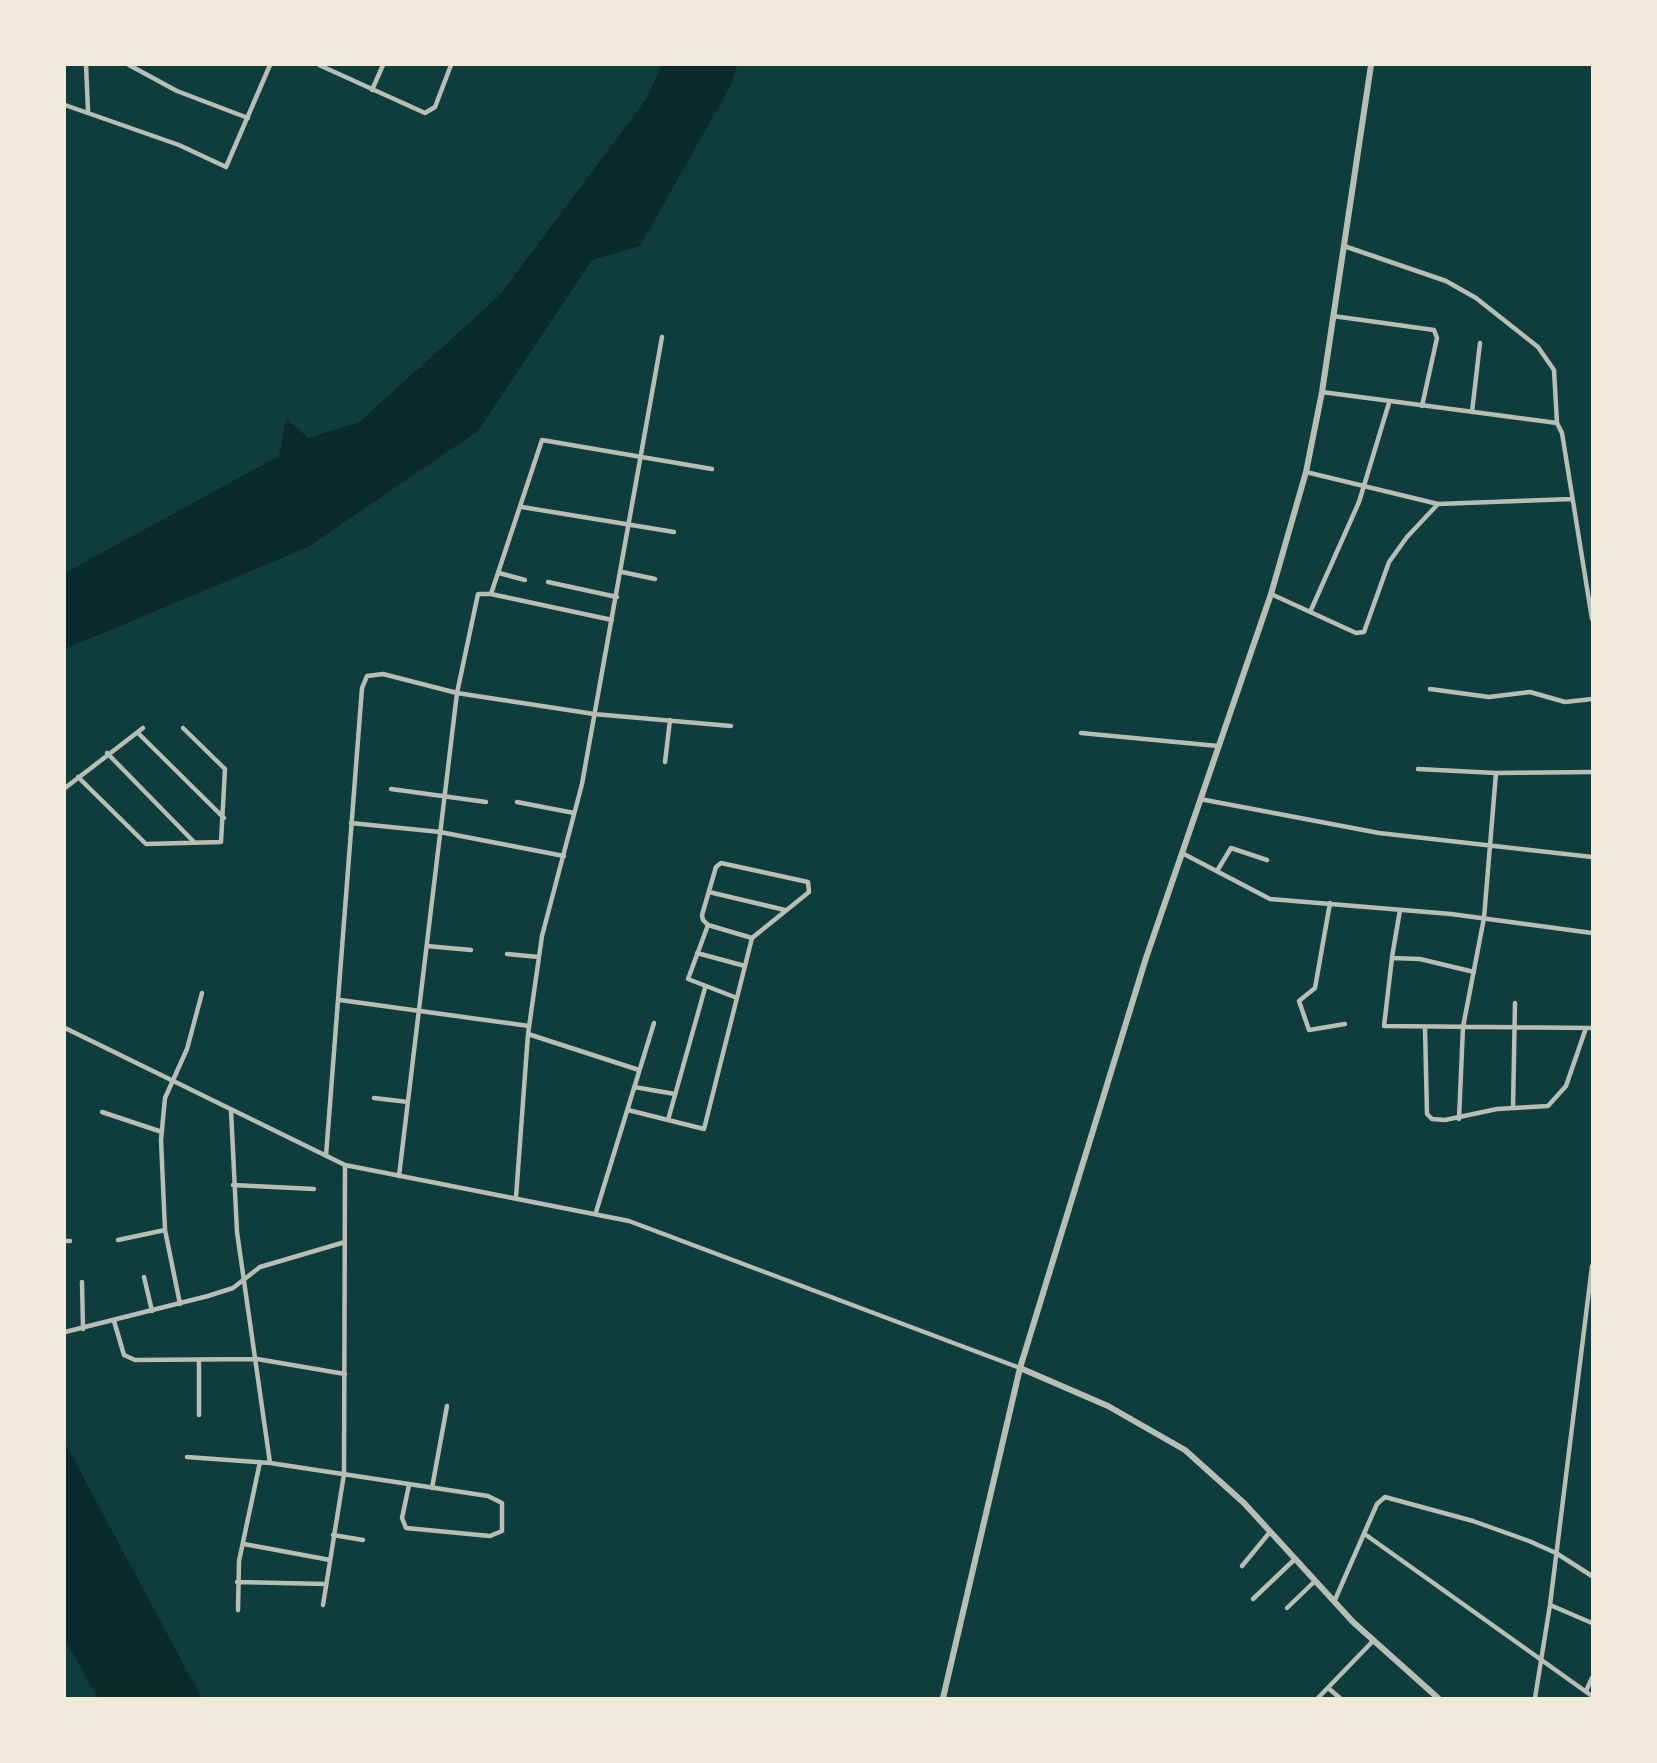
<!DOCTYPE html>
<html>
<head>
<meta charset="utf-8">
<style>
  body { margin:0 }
  #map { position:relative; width:1657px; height:1763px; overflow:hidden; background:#0f3d3e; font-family:"Roboto Serif",serif }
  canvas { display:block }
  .frame { position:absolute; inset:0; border:66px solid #f1e9da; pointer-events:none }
</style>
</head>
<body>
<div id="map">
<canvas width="1657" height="1763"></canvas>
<div class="frame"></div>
</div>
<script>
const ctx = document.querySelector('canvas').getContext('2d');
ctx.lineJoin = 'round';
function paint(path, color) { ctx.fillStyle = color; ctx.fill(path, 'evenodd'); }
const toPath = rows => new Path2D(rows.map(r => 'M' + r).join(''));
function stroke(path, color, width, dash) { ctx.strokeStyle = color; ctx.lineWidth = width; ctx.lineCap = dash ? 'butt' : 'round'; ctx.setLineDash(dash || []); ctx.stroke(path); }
paint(toPath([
  [662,65,737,65,732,83,640,246,592,260,478,431,308,547,65,649,65,573,279,456,286,418,308,438,358,423,498,297,647,98],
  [65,1443,201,1697,201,1698,98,1698,65,1639]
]), '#0a2a2b');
stroke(toPath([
  [86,65,88,111],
  [129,65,177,91,248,118],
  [319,65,425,113,435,107,451,65],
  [372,90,383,65],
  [65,105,179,145,226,167,270,65],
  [1344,246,1446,281,1476,298,1538,347,1554,370,1557,423],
  [1333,316,1434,330,1437,338,1422,406],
  [1322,392,1557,423,1562,433,1592,619],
  [1472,412,1480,343],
  [1306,472,1438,504,1571,499],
  [522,507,674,532],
  [622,572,655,579],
  [499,573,525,580],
  [548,582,617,597],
  [491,594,542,440,712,469],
  [1271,594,1356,633,1364,632,1389,562,1407,537,1438,504],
  [1311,610,1359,502,1389,403],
  [1430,689,1489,697,1530,692,1565,702,1592,699],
  [138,733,224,818],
  [1081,733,1218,746],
  [107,753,194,842],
  [665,762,670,720],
  [1418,769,1496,773,1592,772],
  [78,777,146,844,221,842,225,769,183,728],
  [65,788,143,728],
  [391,789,486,802],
  [1200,799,1379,833,1592,857],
  [517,802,574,813],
  [351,823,440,832,564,856],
  [1182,853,1270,899,1451,914,1592,933],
  [1217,871,1231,848,1267,860],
  [709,892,785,910],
  [1330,903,1315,988,1299,1001,1309,1030,1345,1024],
  [708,925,688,979,737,998],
  [427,946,471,950],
  [697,953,745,966],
  [507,954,539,957],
  [1392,957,1400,910],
  [1474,972,1420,959,1392,958,1384,1026,1592,1028],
  [340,1000,529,1026],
  [65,1028,345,1165,629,1221,1020,1368],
  [1425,1028,1427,1114,1432,1119,1445,1120,1497,1109,1548,1106,1566,1086,1586,1028],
  [528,1034,639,1070],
  [634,1087,675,1094],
  [374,1098,408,1102],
  [1513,1108,1515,1003],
  [231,1110,237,1232,270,1463],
  [628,1110,704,1129,752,938,809,892,808,882,721,863,716,867,702,915,703,920,708,925,752,938],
  [102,1112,162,1132],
  [1459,1119,1463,1027,1484,918,1496,773],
  [668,1120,705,988],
  [326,1156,362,688,367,676,383,674,457,693,594,714,731,726],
  [399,1176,457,693,478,594,491,594,612,620],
  [233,1185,314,1189],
  [516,1197,528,1034,542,936,582,784,662,337],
  [596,1212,654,1023],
  [118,1240,165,1230],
  [65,1241,70,1241],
  [144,1277,152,1311],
  [82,1282,83,1329],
  [180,1304,165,1230,161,1140,165,1098,187,1049,202,993],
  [114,1321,124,1355,135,1360,257,1359,345,1374],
  [65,1332,208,1296,233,1288,260,1267,345,1242],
  [199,1360,199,1415],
  [187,1457,270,1463,488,1496,502,1503,502,1531,490,1536,406,1528,402,1518,409,1485],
  [432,1488,447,1406],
  [333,1535,363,1540],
  [1366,1535,1592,1696],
  [244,1544,330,1560],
  [1242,1566,1270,1532],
  [237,1582,325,1584],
  [1253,1599,1295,1559],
  [1334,1602,1377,1504,1385,1497,1473,1521,1529,1541,1556,1553,1592,1576],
  [323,1605,344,1474,345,1165],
  [1550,1605,1592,1623],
  [1287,1608,1315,1581],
  [238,1610,239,1561,260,1462],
  [1328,1688,1340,1698],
  [1586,1691,1592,1678],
  [1318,1698,1373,1641],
  [1535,1698,1550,1605,1592,1266]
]), '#b8beb3', 4.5);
stroke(toPath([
  [1020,1368,1108,1406,1185,1450,1244,1503,1353,1622,1438,1698],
  [943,1698,1020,1368,1146,958,1271,594,1306,472,1322,392,1371,65]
]), '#b8beb3', 6);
</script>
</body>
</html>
